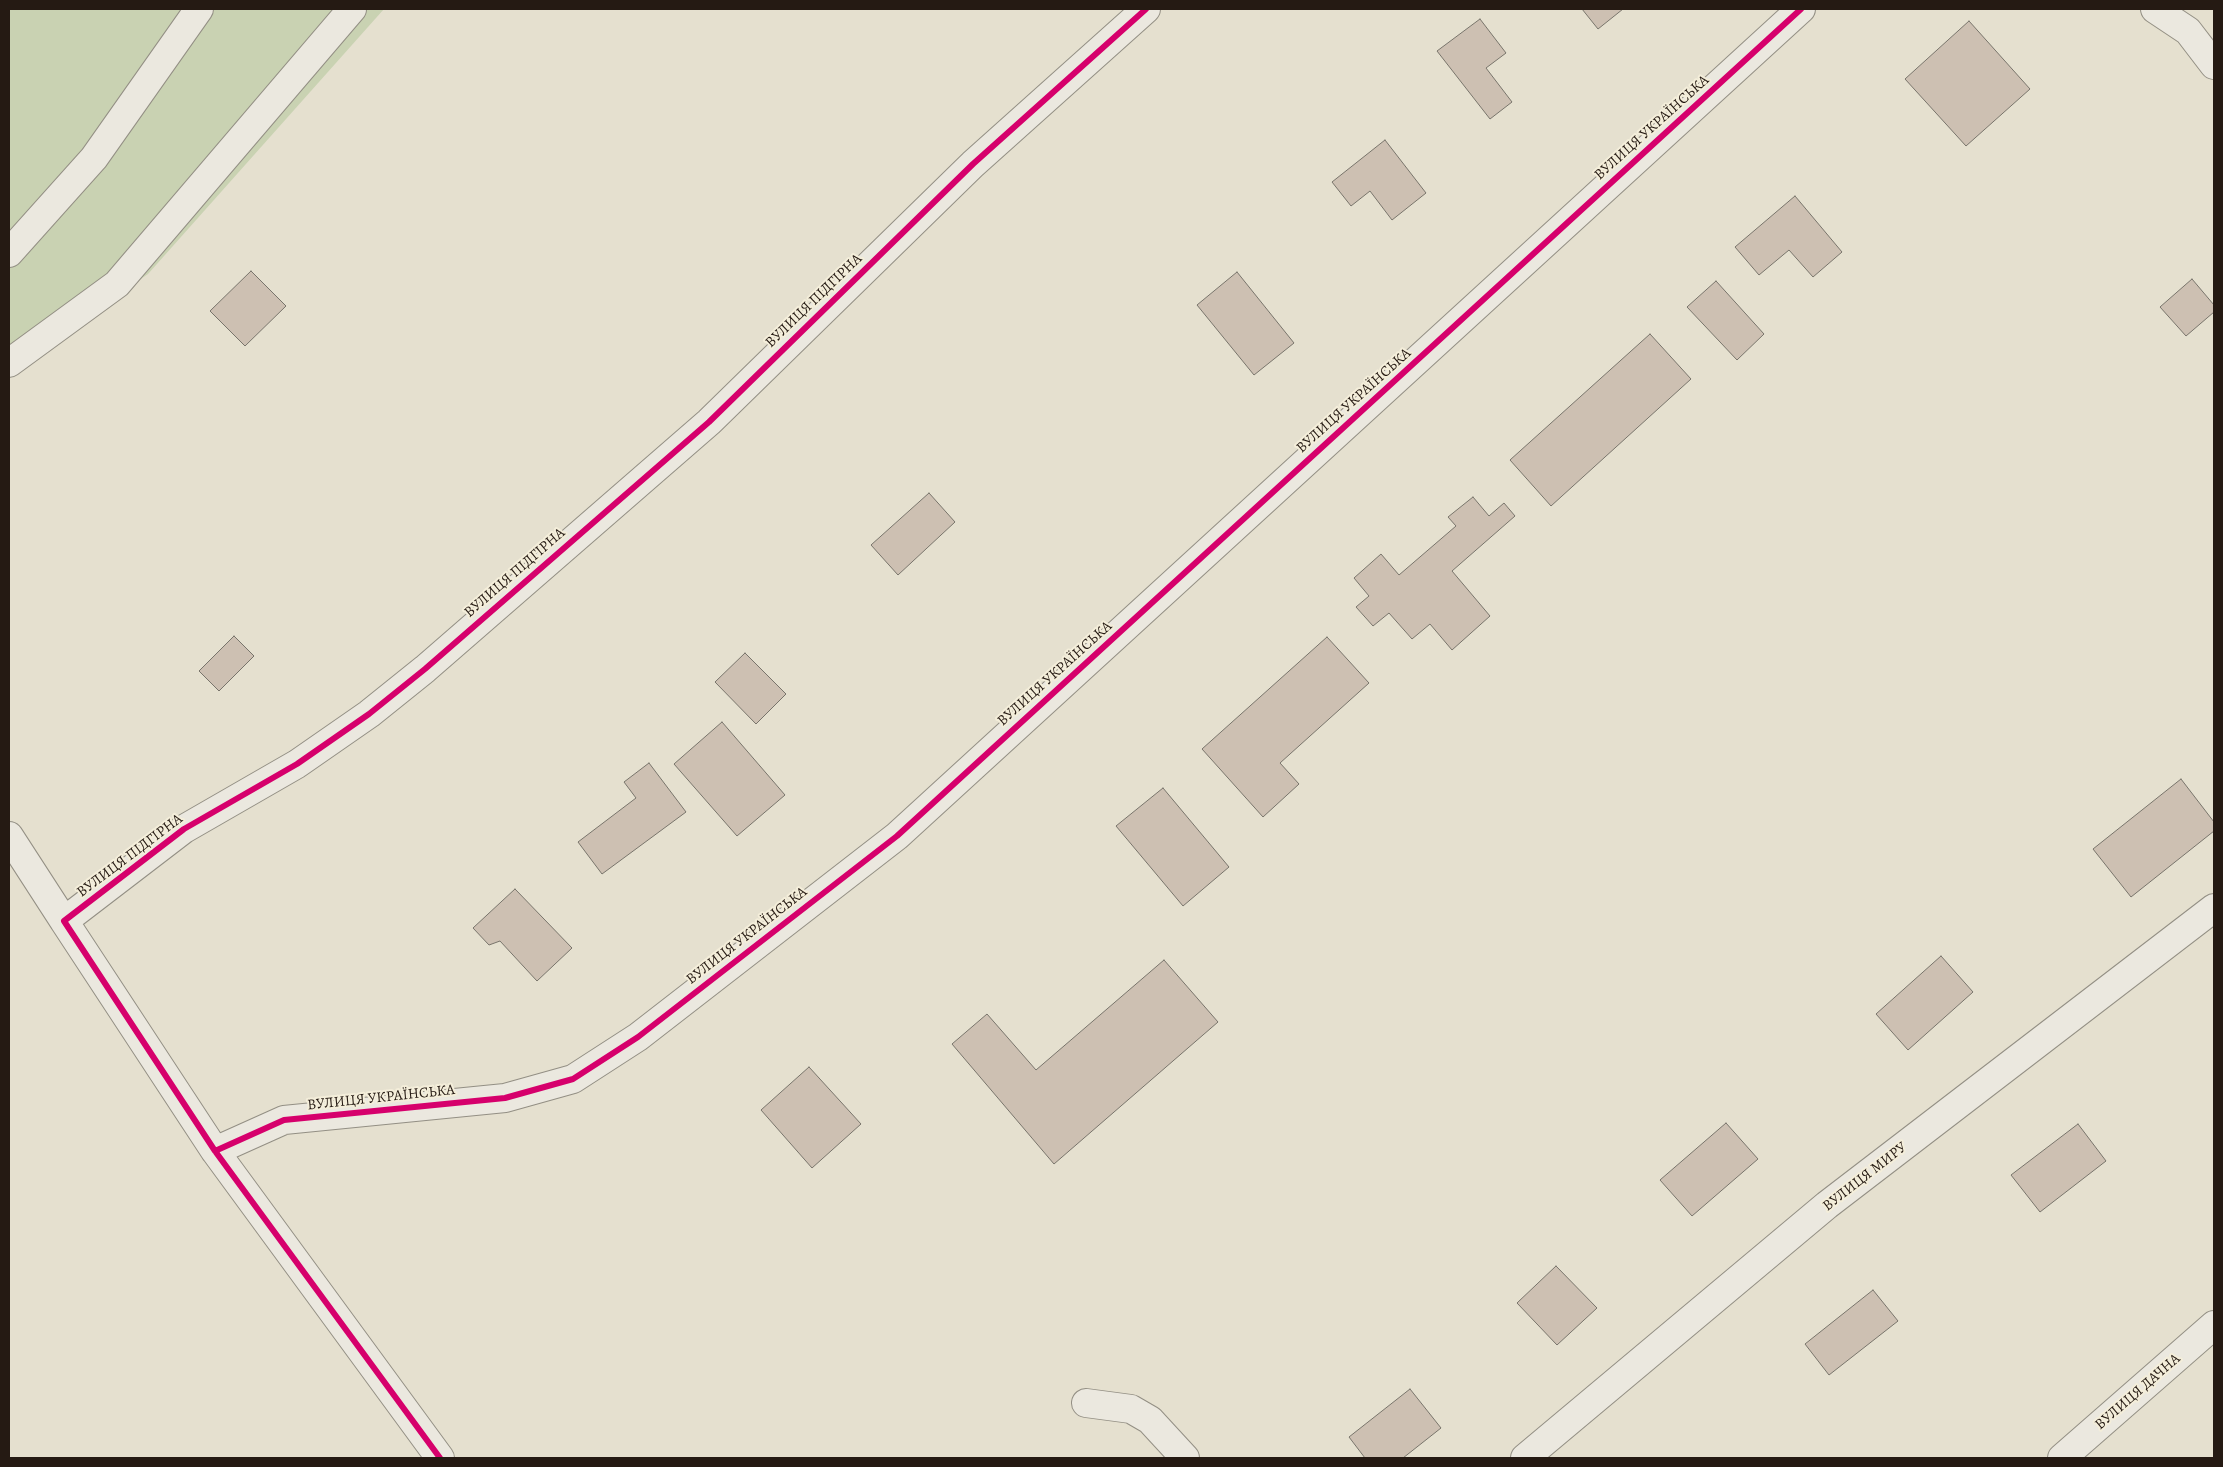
<!DOCTYPE html>
<html>
<head>
<meta charset="utf-8">
<style>
  body { margin:0 }
  #map { position:relative; width:2223px; height:1467px; overflow:hidden; background:#e5e0cf; font-family:Alegreya,serif }
  canvas { display:block }
  .frame { position:absolute; inset:0; border:10px solid #251a13; pointer-events:none }
</style>
</head>
<body>
<div id="map">
<canvas width="2223" height="1467"></canvas>
<div class="frame"></div>
</div>
<script>
const ctx = document.querySelector('canvas').getContext('2d');
ctx.lineJoin = 'round';
function paint(path, color) { ctx.fillStyle = color; ctx.fill(path, 'evenodd'); }
const toPath = rows => new Path2D(rows.map(r => 'M' + r).join(''));
function stroke(path, color, width, dash) { ctx.strokeStyle = color; ctx.lineWidth = width; ctx.lineCap = dash ? 'butt' : 'round'; ctx.setLineDash(dash || []); ctx.stroke(path); }
function write(font, color, halo, rows, align = 'center') {
  ctx.font = font + ' Alegreya,serif'; ctx.lineWidth = 4; ctx.setLineDash([]); ctx.textBaseline = 'middle'; ctx.strokeStyle = halo; ctx.fillStyle = color; for (const [text, x, y, turn = 0] of rows) {
    ctx.save(); ctx.translate(x, y); ctx.rotate((+turn || 0) * Math.PI / 180); ctx.textAlign = isNaN(turn) ? turn : align; if (halo) ctx.strokeText(text, 0, 0); ctx.fillText(text, 0, 0); ctx.restore();
  }
}
paint(toPath([
  [9,9,384,9,148,274,9,369]
]), '#c9d2b2');
const building = toPath([
  [1582,9,1623,9,1598,29,1582,9],
  [1480,19,1506,53,1486,68,1512,102,1490,119,1437,51,1480,19],
  [1969,21,2030,89,1966,146,1905,79,1969,21],
  [1385,140,1426,193,1392,220,1370,191,1351,206,1332,182,1385,140],
  [1795,196,1842,252,1813,277,1789,250,1759,275,1735,247,1795,196],
  [251,271,286,306,245,346,210,311,251,271],
  [1237,272,1294,343,1254,375,1197,305,1237,272],
  [2192,279,2214,305,2214,312,2186,336,2160,307,2192,279],
  [1716,281,1764,334,1737,360,1687,307,1716,281],
  [1650,334,1691,379,1551,506,1510,460,1650,334],
  [929,493,955,522,898,575,871,545,929,493],
  [1473,497,1489,516,1504,503,1515,516,1452,571,1490,616,1452,650,1430,624,1412,639,1389,613,1373,626,1356,607,1369,596,1354,578,1381,554,1399,575,1456,526,1448,517,1473,497],
  [234,636,254,656,219,691,199,671,234,636],
  [1327,637,1369,683,1280,763,1299,784,1263,817,1202,749,1327,637],
  [745,653,786,694,756,724,715,682,745,653],
  [722,722,785,795,737,836,674,764,722,722],
  [649,763,686,812,602,874,578,842,636,798,624,782,649,763],
  [2181,779,2214,822,2214,831,2131,897,2093,849,2181,779],
  [1163,788,1229,867,1183,906,1116,826,1163,788],
  [515,889,572,948,537,981,500,941,489,945,473,928,515,889],
  [1941,956,1973,992,1908,1050,1876,1014,1941,956],
  [1164,960,1218,1022,1054,1164,952,1044,987,1014,1036,1070,1164,960],
  [809,1067,861,1124,812,1168,761,1110,809,1067],
  [1726,1123,1758,1159,1692,1216,1660,1180,1726,1123],
  [2078,1124,2106,1161,2040,1212,2011,1175,2078,1124],
  [1556,1266,1597,1308,1557,1345,1517,1303,1556,1266],
  [1873,1290,1898,1321,1829,1375,1805,1344,1873,1290],
  [1410,1389,1441,1428,1403,1458,1365,1458,1349,1437,1410,1389]
]);
paint(building, '#cdc0b2');
stroke(building, '#78746b', 1);
const minor = toPath([
  [2155,9,2188,31,2214,65],
  [9,253,94,158,199,9],
  [9,363,117,284,352,9],
  [9,836,64,921],
  [215,1151,284,1120,505,1098,573,1079,638,1037,897,836,1801,9],
  [1086,1403,1131,1409,1150,1420,1185,1458],
  [440,1458,215,1151,64,921,184,829,297,764,369,714,425,669,709,422,973,164,1146,9],
  [1525,1458,1827,1205,2214,908],
  [2062,1458,2214,1325]
]);
stroke(minor, '#938f84', 30);
stroke(minor, '#ebe8df', 28);
stroke(toPath([
  [215,1151,284,1120,505,1098,573,1079,638,1037,897,836,1801,9],
  [440,1458,215,1151,64,921,184,829,297,764,369,714,425,669,709,422,973,164,1146,9]
]), '#d6006c', 6);
write('15px', '#251a13', '#f4eeda', [
  ["ВУЛИЦЯ УКРАЇНСЬКА",1652,128,-42],
  ["ВУЛИЦЯ ПІДГІРНА",814,301,-44],
  ["ВУЛИЦЯ УКРАЇНСЬКА",1354,401,-42],
  ["ВУЛИЦЯ ПІДГІРНА",515,573,-41],
  ["ВУЛИЦЯ УКРАЇНСЬКА",1055,674,-42],
  ["ВУЛИЦЯ ПІДГІРНА",130,856,-37],
  ["ВУЛИЦЯ УКРАЇНСЬКА",747,936,-38],
  ["ВУЛИЦЯ УКРАЇНСЬКА",381,1098,-6],
  ["ВУЛИЦЯ МИРУ",1865,1177,-38],
  ["ВУЛИЦЯ ДАЧНА",2138,1392,-41]
]);
</script>
</body>
</html>
